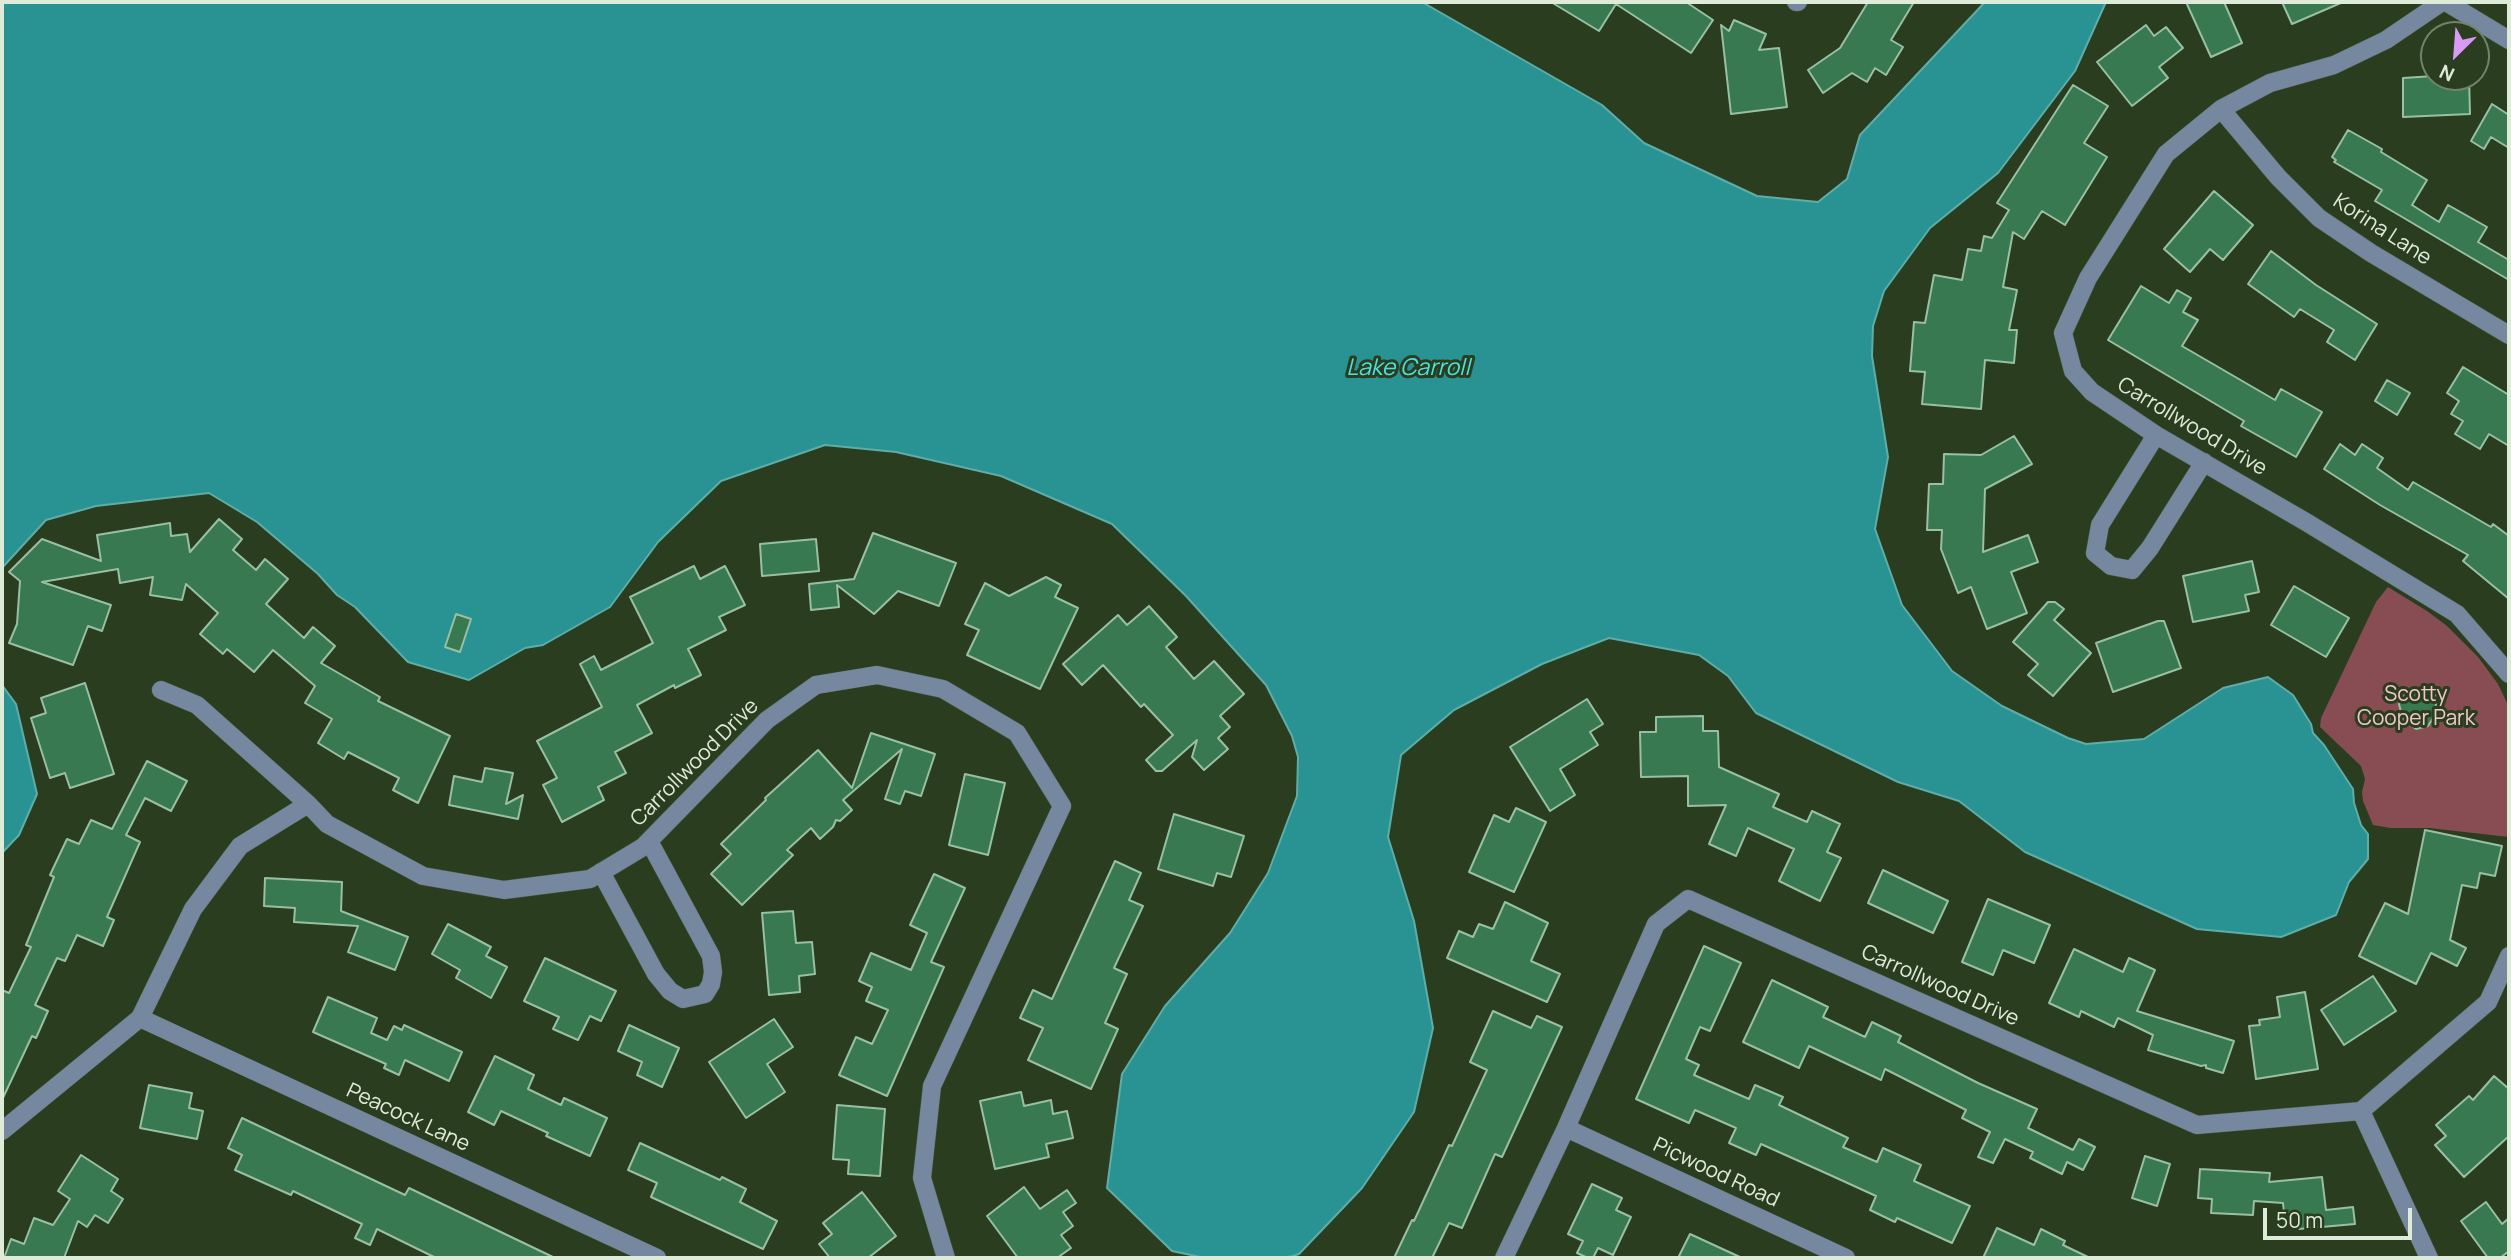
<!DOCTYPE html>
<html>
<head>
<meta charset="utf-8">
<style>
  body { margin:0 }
  #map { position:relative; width:2511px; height:1260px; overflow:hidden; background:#2a3d1f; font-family:Manrope,sans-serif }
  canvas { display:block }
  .frame { position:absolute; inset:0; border:4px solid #dfebd9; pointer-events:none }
  .north { position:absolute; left:2420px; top:21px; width:70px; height:70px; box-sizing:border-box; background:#2a3d1f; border:2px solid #728369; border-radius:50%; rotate:205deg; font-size:19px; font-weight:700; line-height:28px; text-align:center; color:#dfebd9 }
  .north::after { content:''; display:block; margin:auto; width:24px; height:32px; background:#d99af7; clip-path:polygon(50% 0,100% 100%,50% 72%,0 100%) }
  .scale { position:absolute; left:2263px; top:1208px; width:149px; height:32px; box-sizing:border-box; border:4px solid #dfebd9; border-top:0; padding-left:9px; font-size:21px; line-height:24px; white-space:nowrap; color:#dfebd9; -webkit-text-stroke:5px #2a3d1f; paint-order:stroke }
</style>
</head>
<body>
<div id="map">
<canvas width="2511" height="1260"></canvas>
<div class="frame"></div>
<div class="north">N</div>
<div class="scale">50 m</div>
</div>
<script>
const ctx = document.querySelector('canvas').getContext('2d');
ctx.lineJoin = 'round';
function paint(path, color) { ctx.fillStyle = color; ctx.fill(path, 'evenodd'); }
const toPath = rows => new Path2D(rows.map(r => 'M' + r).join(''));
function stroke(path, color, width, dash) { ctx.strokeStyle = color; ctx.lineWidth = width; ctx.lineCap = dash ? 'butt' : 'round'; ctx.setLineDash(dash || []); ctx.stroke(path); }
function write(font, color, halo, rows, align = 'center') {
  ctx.font = font + ' Manrope,sans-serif'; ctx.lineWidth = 6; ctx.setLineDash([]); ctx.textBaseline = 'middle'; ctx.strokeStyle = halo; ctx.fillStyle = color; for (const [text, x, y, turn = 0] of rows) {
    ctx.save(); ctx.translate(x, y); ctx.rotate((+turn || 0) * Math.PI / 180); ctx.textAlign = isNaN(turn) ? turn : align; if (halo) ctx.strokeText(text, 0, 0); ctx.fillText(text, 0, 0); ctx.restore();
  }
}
paint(toPath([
  [2388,587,2427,611,2447,626,2478,657,2498,684,2509,707,2509,837,2429,828,2390,828,2373,825,2363,801,2362,792,2365,779,2361,766,2320,727,2321,718,2376,602]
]), '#884d52');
const water = toPath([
  [2,2,1422,2,1602,105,1644,143,1757,196,1818,202,1847,179,1860,135,1985,2,2106,2,2075,71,1998,173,1930,228,1884,291,1873,326,1872,356,1888,457,1875,529,1902,605,1952,671,2002,706,2068,738,2086,744,2144,739,2223,688,2268,677,2293,695,2311,724,2313,733,2324,745,2353,789,2354,803,2361,825,2368,834,2368,859,2349,882,2336,915,2281,937,2197,929,2025,852,1959,801,1898,782,1756,713,1728,676,1699,655,1609,638,1542,664,1454,710,1401,755,1388,837,1414,921,1433,1028,1414,1112,1362,1188,1299,1254,1293,1256,1281,1258,1205,1258,1172,1251,1107,1188,1122,1074,1165,1006,1230,933,1268,873,1297,796,1298,757,1292,736,1266,685,1186,596,1112,524,1001,476,896,452,825,445,721,481,658,542,610,607,543,645,525,648,469,680,408,662,355,607,337,595,318,574,257,522,209,493,96,506,46,520,2,568,2,2],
  [2,685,16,704,37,794,19,835,2,853,2,685]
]);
paint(water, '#289392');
stroke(water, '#5fada7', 2);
const building = toPath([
  [1551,2,1686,2,1713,20,1691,53,1616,4,1599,31,1551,2],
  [1868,2,1914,2,1891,40,1903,47,1886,75,1875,68,1867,82,1852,73,1823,93,1808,70,1840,48,1868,2],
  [2186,2,2224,2,2242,43,2211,57,2186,2],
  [2282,2,2343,2,2292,24,2282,2],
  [1734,20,1766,34,1759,50,1779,48,1787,107,1731,114,1721,25,1729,31,1734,20],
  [2146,25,2154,36,2166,27,2183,48,2159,67,2168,78,2132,106,2097,62,2146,25],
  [2434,76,2469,77,2470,114,2403,117,2403,78,2434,76],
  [2073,85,2108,106,2084,143,2107,157,2065,225,2042,211,2024,239,2013,232,2003,287,2017,290,2009,330,2017,330,2014,363,1985,360,1981,409,1922,404,1925,372,1910,371,1914,322,1925,323,1934,275,1962,280,1968,249,1981,251,1984,236,1992,238,2009,210,1997,203,2073,85],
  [2492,104,2509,115,2509,148,2491,137,2484,149,2471,141,2492,104],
  [2348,130,2382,149,2381,152,2427,180,2412,205,2439,222,2448,205,2487,227,2478,242,2509,260,2509,280,2375,201,2382,190,2334,162,2336,160,2332,157,2348,130],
  [2214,191,2253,225,2223,260,2210,249,2190,272,2164,249,2214,191],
  [2271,251,2316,285,2377,324,2355,360,2327,342,2334,330,2300,309,2294,317,2248,284,2271,251],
  [2141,286,2169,303,2177,290,2191,298,2183,312,2198,320,2182,346,2275,400,2281,389,2322,412,2296,457,2241,426,2244,421,2108,340,2141,286],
  [2463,367,2509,395,2509,446,2489,434,2480,449,2455,434,2463,421,2451,414,2459,401,2447,393,2463,367],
  [2387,380,2410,393,2397,415,2375,401,2387,380],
  [2014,436,2032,464,1985,489,1983,552,2028,535,2038,562,2011,572,2027,613,1987,629,1971,587,1958,593,1941,549,1942,530,1927,530,1929,484,1943,484,1944,454,1981,455,2014,436],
  [2340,444,2355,455,2362,444,2383,458,2377,468,2408,490,2413,482,2491,527,2493,524,2509,536,2509,599,2463,561,2468,555,2380,505,2324,469,2340,444],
  [219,519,242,539,233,550,256,570,265,559,288,579,266,604,304,638,313,627,335,646,321,663,380,697,378,701,450,736,418,803,393,790,399,778,348,752,344,759,318,743,332,719,305,703,315,686,273,650,254,672,227,649,223,654,200,634,218,613,186,584,182,600,150,595,153,577,120,583,118,569,42,582,111,605,102,631,88,626,73,665,9,643,17,624,20,581,9,572,42,539,101,561,97,535,170,523,171,536,187,534,190,552,219,519],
  [873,533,956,563,939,606,898,591,874,614,837,585,839,607,811,610,809,584,854,579,873,533],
  [816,539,819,571,762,576,760,544,816,539],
  [2252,561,2259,592,2245,595,2249,611,2193,622,2183,576,2252,561],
  [694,566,700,579,725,566,745,605,719,617,726,630,688,649,701,675,675,688,674,685,637,705,652,733,615,752,626,773,598,787,604,800,562,822,543,785,557,778,537,741,602,707,580,664,594,656,601,670,653,643,630,597,694,566],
  [1046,577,1061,585,1055,597,1078,608,1040,689,967,655,979,630,965,624,985,583,1009,596,1046,577],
  [2294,586,2349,618,2326,657,2271,625,2294,586],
  [2048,602,2055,602,2064,609,2054,620,2091,653,2053,696,2028,675,2038,664,2013,642,2048,602],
  [1149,606,1177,637,1166,647,1194,679,1214,661,1244,694,1220,716,1230,727,1218,738,1228,749,1204,770,1192,757,1197,740,1162,771,1156,771,1146,760,1173,735,1144,704,1141,707,1103,665,1082,685,1063,664,1118,615,1127,625,1149,606],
  [456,614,471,619,460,652,445,647,456,614],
  [2158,621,2164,621,2181,668,2113,692,2096,643,2158,621],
  [85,683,114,774,70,788,65,773,50,778,31,718,46,713,41,698,85,683],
  [2420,688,2435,695,2437,712,2428,726,2416,729,2403,720,2399,704,2407,692,2420,688],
  [1587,699,1603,724,1590,732,1598,745,1560,769,1575,795,1550,811,1510,747,1587,699],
  [1703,716,1703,731,1718,731,1719,767,1779,794,1773,807,1807,822,1812,811,1840,824,1827,852,1841,858,1820,901,1779,881,1794,849,1748,828,1736,856,1709,844,1726,805,1688,806,1688,776,1641,777,1640,732,1656,732,1656,717,1703,716],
  [871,733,935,754,921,796,905,791,900,804,885,799,902,749,843,800,852,810,840,821,836,820,833,827,820,839,811,828,787,850,793,855,742,905,711,874,731,854,721,844,766,800,765,798,818,750,852,788,871,733],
  [147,761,187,781,171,811,145,798,126,835,140,842,107,917,114,920,103,946,77,935,65,961,57,958,35,1005,48,1011,36,1038,32,1036,2,1100,2,990,9,993,31,947,26,945,54,877,50,875,67,839,79,844,91,820,112,829,147,761],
  [485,768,513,773,506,804,523,795,518,819,449,805,454,776,482,782,485,768],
  [965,774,1005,783,988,855,949,845,965,774],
  [1516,808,1546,822,1514,892,1469,872,1494,815,1509,822,1516,808],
  [1174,814,1244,836,1231,877,1217,873,1213,886,1158,869,1174,814],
  [2425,830,2502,846,2495,876,2480,873,2477,888,2462,885,2450,940,2466,948,2457,966,2431,953,2416,984,2359,956,2385,903,2408,914,2425,830],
  [1115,861,1141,873,1129,900,1143,906,1114,968,1127,974,1105,1023,1118,1029,1091,1089,1028,1060,1043,1028,1020,1018,1033,990,1052,999,1115,861],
  [1883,870,1948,901,1933,933,1868,903,1883,870],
  [934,874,965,888,931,962,944,967,887,1096,839,1075,856,1037,872,1044,888,1010,866,1001,872,987,859,981,871,953,911,970,927,933,910,925,934,874],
  [265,878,342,882,341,911,408,937,395,970,348,952,358,926,294,922,295,908,264,906,265,878],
  [1988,899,2050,925,2034,963,2003,950,1993,975,1962,962,1988,899],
  [1505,902,1548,923,1531,961,1560,974,1547,1002,1447,958,1459,931,1473,937,1479,924,1493,929,1505,902],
  [793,911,796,943,812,942,815,974,799,976,800,992,769,995,762,913,793,911],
  [448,924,491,947,486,956,507,967,491,998,456,978,460,970,432,954,448,924],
  [1704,946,1741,963,1710,1031,1700,1027,1686,1059,1699,1065,1694,1075,1749,1099,1755,1085,1783,1097,1779,1105,1848,1138,1843,1147,1877,1162,1883,1148,1921,1165,1914,1181,1970,1206,1952,1243,1897,1218,1895,1222,1870,1210,1876,1196,1830,1175,1761,1144,1756,1155,1729,1143,1736,1128,1695,1110,1689,1123,1636,1099,1704,946],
  [2074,949,2123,972,2129,958,2155,970,2137,1011,2234,1041,2223,1073,2206,1068,2206,1065,2201,1066,2148,1050,2153,1035,2118,1018,2114,1027,2081,1011,2079,1017,2049,1003,2074,949],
  [545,958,616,991,601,1021,590,1016,578,1040,553,1029,559,1017,524,1001,545,958],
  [2373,976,2396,1011,2344,1045,2321,1010,2373,976],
  [1772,980,1828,1007,1823,1017,1865,1037,1872,1022,1901,1036,1898,1042,1978,1083,2037,1109,2028,1128,2073,1150,2079,1139,2095,1147,2083,1170,2067,1162,2062,1174,2030,1158,2033,1152,2005,1139,1993,1163,1978,1157,1990,1132,1962,1118,1966,1110,1885,1069,1881,1080,1809,1046,1799,1068,1743,1042,1772,980],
  [2305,992,2318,1069,2256,1079,2249,1026,2260,1025,2259,1020,2280,1017,2277,997,2305,992],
  [328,997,377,1018,371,1033,387,1040,394,1026,402,1030,404,1025,462,1052,449,1081,405,1060,399,1075,384,1068,386,1064,313,1032,328,997],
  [1493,1011,1531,1028,1537,1016,1562,1027,1502,1157,1495,1154,1462,1228,1449,1223,1432,1258,1394,1258,1412,1220,1414,1221,1449,1145,1452,1146,1487,1070,1470,1062,1493,1011],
  [774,1019,793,1047,767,1064,785,1092,746,1118,709,1062,774,1019],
  [629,1025,679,1048,662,1087,637,1075,642,1062,618,1051,629,1025],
  [495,1056,534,1075,528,1089,561,1105,564,1098,607,1118,590,1156,546,1136,548,1133,501,1111,494,1125,468,1112,495,1056],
  [2494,1076,2509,1089,2509,1136,2464,1177,2435,1145,2446,1136,2436,1125,2469,1096,2473,1100,2494,1076],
  [149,1085,192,1093,189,1108,203,1111,197,1139,140,1128,149,1085],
  [1021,1092,1024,1106,1051,1100,1053,1114,1067,1111,1073,1138,1046,1144,1049,1157,995,1169,980,1101,1021,1092],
  [837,1105,885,1109,880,1176,848,1174,849,1160,833,1159,837,1105],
  [242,1118,405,1195,409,1188,555,1258,436,1258,377,1229,370,1245,355,1238,362,1224,293,1191,291,1195,235,1170,242,1155,228,1148,242,1118],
  [640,1143,720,1180,722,1177,746,1189,740,1202,777,1221,763,1249,651,1197,657,1183,628,1170,640,1143],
  [81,1155,118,1179,111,1191,123,1199,108,1223,95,1215,87,1227,78,1221,64,1258,4,1258,11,1239,24,1244,34,1218,53,1225,70,1199,58,1191,81,1155],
  [2145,1156,2170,1164,2157,1206,2132,1198,2145,1156],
  [2200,1169,2270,1173,2269,1182,2322,1177,2326,1210,2353,1207,2355,1224,2299,1229,2298,1212,2284,1214,2283,1203,2254,1201,2253,1215,2211,1213,2212,1199,2198,1198,2200,1169],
  [1592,1184,1622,1198,1616,1210,1631,1217,1613,1255,1598,1248,1593,1258,1588,1258,1577,1253,1583,1241,1568,1234,1592,1184],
  [1024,1187,1040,1209,1067,1190,1076,1203,1063,1212,1073,1226,1061,1235,1071,1248,1057,1258,1018,1258,987,1216,1024,1187],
  [862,1192,896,1236,868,1258,830,1258,819,1244,832,1234,823,1223,862,1192],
  [2486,1202,2502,1224,2509,1218,2509,1251,2500,1258,2488,1258,2461,1221,2486,1202],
  [1997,1228,2034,1245,2041,1229,2065,1241,2063,1245,2090,1258,1983,1258,1997,1228],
  [1690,1234,1742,1258,1678,1258,1690,1234]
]);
paint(building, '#387951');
stroke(building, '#99bfa5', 2);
const minor = toPath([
  [1796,2,1798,2],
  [2442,2,2386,40,2334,65,2270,83,2221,109,2166,154,2088,278,2063,333,2073,371,2092,392,2156,435,2306,522,2457,614,2509,674],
  [2446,2,2509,40],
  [2221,109,2278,177,2319,218,2371,253,2509,335],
  [2156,435,2100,525,2095,553,2111,566,2132,570,2150,548,2204,462],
  [161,690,197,705,308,804],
  [601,872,656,974,670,991,683,999,705,994,711,984,713,972,711,956,649,841],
  [140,1018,657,1258],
  [2361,1111,2429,1258],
  [1566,1128,1846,1258],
  [2,1131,140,1018,193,909,240,846,308,804,327,824,423,876,504,890,590,879,643,847,767,720,816,685,877,675,943,689,1017,733,1062,806,932,1086,922,1178,946,1258],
  [1504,1258,1566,1128,1656,924,1688,899,2197,1125,2361,1111,2488,1002,2509,956]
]);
stroke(minor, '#47593d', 19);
stroke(minor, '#7688a0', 18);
write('21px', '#dfebd9', '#2a3d1f', [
  ["Korina Lane",2382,230,33],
  ["Carrollwood Drive",2192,427,31],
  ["Carrollwood Drive",695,763,-45],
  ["Carrollwood Drive",1940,986,24],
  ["Peacock Lane",408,1118,25],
  ["Picwood Road",1716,1173,25]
]);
write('21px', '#f2c7c9', '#2a3d1f', [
  ["Scotty",2416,695],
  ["Cooper Park",2416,719]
]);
write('italic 23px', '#4ce0df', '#2a3d1f', [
  ["Lake Carroll",1408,369]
]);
</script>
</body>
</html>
